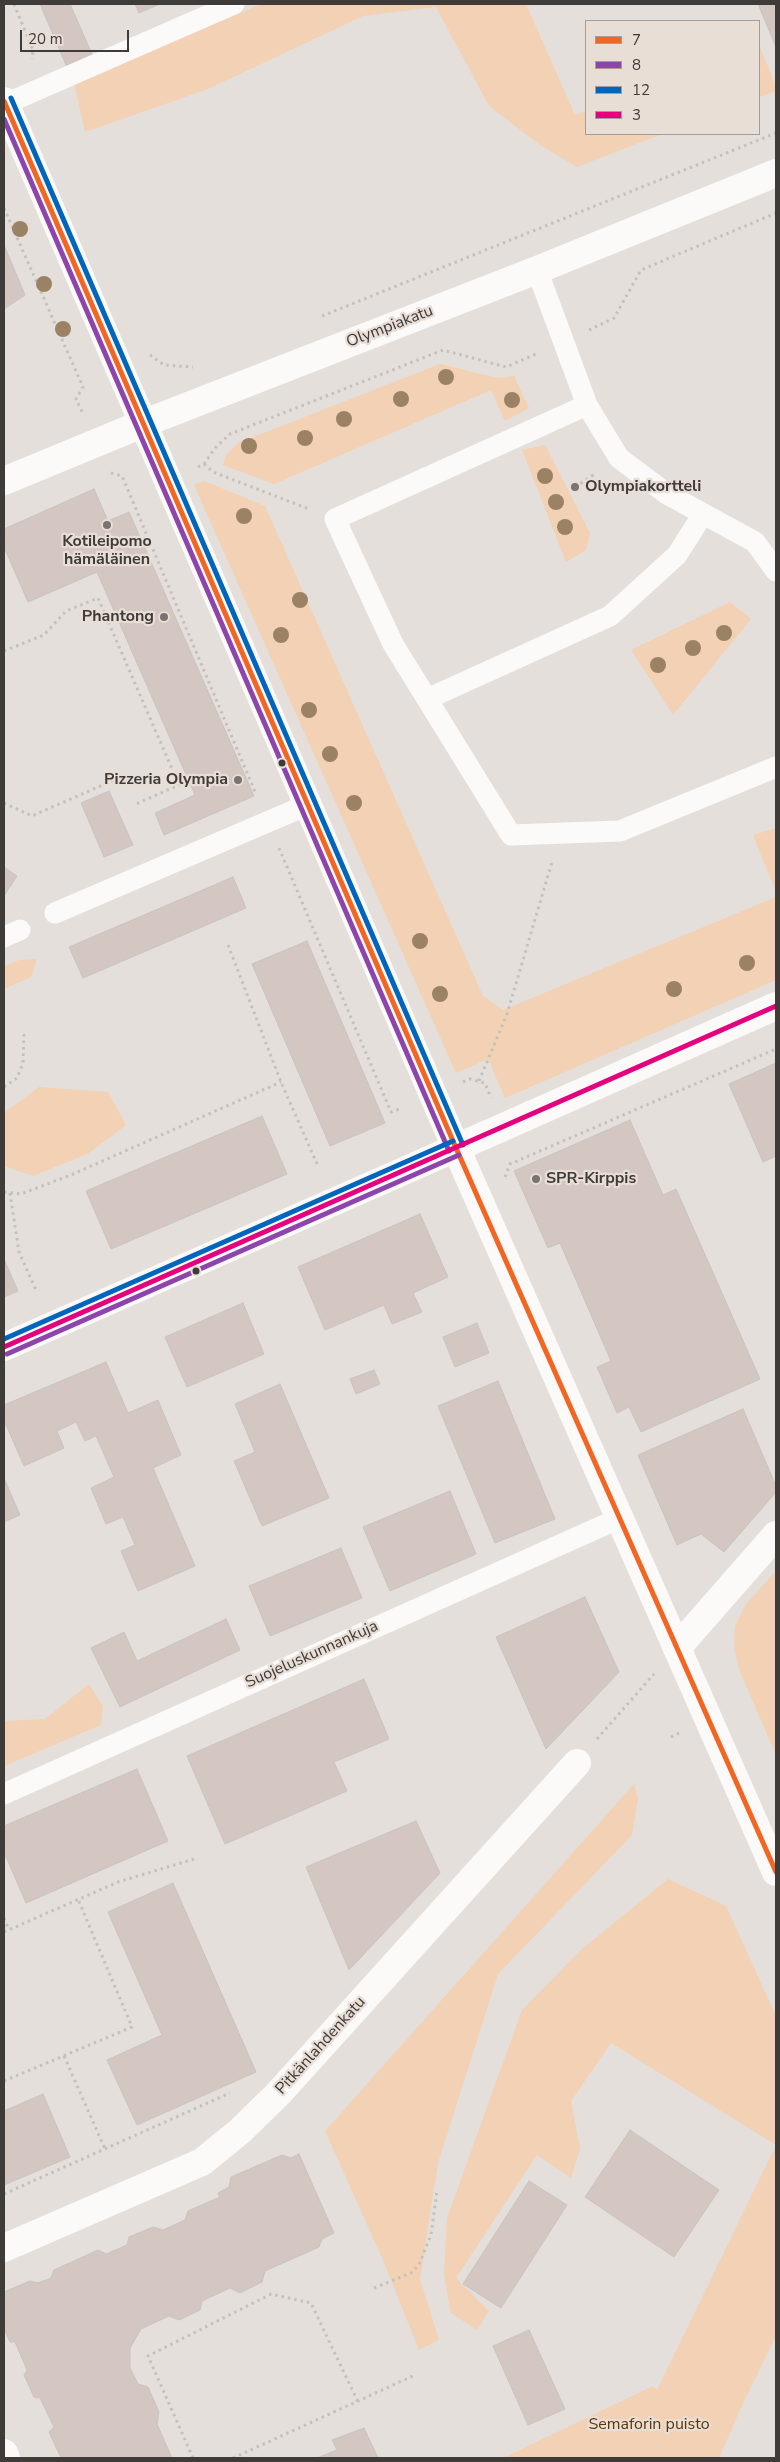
<!DOCTYPE html>
<html>
<head>
<meta charset="utf-8">
<style>
  body { margin:0 }
  #map { position:relative; width:780px; height:2462px; overflow:hidden; background:#e4dfda; font-family:"Nunito Sans",sans-serif }
  canvas { display:block }
  .frame { position:absolute; inset:0; border:5px solid #3f3b38; pointer-events:none }
  .legend { position:absolute; left:585px; top:20px; width:175px; height:115px; box-sizing:border-box; background:#e8ded6; border:1px solid #a49d97; margin:0; padding:6px 9px; list-style:none; font-size:15px; color:#3f3b38 }
  .legend li { display:flex; align-items:center; gap:10px; height:25px }
  .legend b { width:25px; border:1px solid #a49d97 }
  .scale { position:absolute; left:20px; top:30px; width:109px; height:22px; box-sizing:border-box; border:2px solid #3f3b38; border-top:0; padding-left:6px; font-size:15px; line-height:18px; white-space:nowrap; color:#3f3b38; -webkit-text-stroke:4px #e8ded6; paint-order:stroke }
</style>
</head>
<body>
<div id="map">
<canvas width="780" height="2462"></canvas>
<div class="frame"></div>
<ul class="legend">
<li><b style="height:6px;background:#f26522"></b>7</li>
<li><b style="height:6px;background:#8e44ad"></b>8</li>
<li><b style="height:6px;background:#0065bd"></b>12</li>
<li><b style="height:6px;background:#e5007d"></b>3</li>
</ul>
<div class="scale">20 m</div>
</div>
<script>
const ctx = document.querySelector('canvas').getContext('2d');
ctx.lineJoin = 'round';
function paint(path, color) { ctx.fillStyle = color; ctx.fill(path, 'evenodd'); }
const toPath = rows => new Path2D(rows.map(r => 'M' + r).join(''));
function stroke(path, color, width, dash) { ctx.strokeStyle = color; ctx.lineWidth = width; ctx.lineCap = dash ? 'butt' : 'round'; ctx.setLineDash(dash || []); ctx.stroke(path); }
function write(font, color, halo, rows, align = 'center') {
  ctx.font = font + ' "Nunito Sans",sans-serif'; ctx.lineWidth = 4.5; ctx.setLineDash([]); ctx.textBaseline = 'middle'; ctx.strokeStyle = halo; ctx.fillStyle = color; for (const [text, x, y, turn = 0] of rows) {
    ctx.save(); ctx.translate(x, y); ctx.rotate((+turn || 0) * Math.PI / 180); ctx.textAlign = isNaN(turn) ? turn : align; if (halo) ctx.strokeText(text, 0, 0); ctx.fillText(text, 0, 0); ctx.restore();
  }
}
paint(toPath([
  [262,4,526,4,575,115,586,111,586,134,662,134,577,167,540,145,489,106,436,7,363,16,208,89,85,132,74,82],
  [759,45,776,86,776,91,759,97],
  [440,364,498,378,514,376,529,408,505,421,491,390,274,484,223,465,226,455,238,443],
  [545,445,590,533,586,550,566,562,522,450],
  [204,481,265,506,483,996,503,1010,776,897,776,980,505,1098,488,1059,456,1073,194,485],
  [730,602,751,619,673,715,631,650],
  [776,828,776,892,753,835],
  [37,959,31,977,4,989,4,966,19,960],
  [39,1087,108,1092,126,1125,89,1153,33,1176,4,1166,4,1113],
  [776,1571,776,1755,740,1672,734,1649,735,1626,746,1604],
  [89,1684,103,1706,101,1725,4,1766,4,1721,45,1719],
  [634,1784,638,1798,632,1835,498,1974,438,2163,420,2279,439,2340,419,2350,383,2260,325,2131],
  [668,1879,726,1906,776,2016,776,2336,745,2399,719,2458,503,2458,653,2386,657,2390,776,2145,611,2043,571,2101,580,2149,571,2178,537,2155,456,2278,489,2311,477,2330,451,2313,444,2275,447,2218,522,2010,582,1949]
]), '#f2d1b4');
const building = toPath([
  [40,4,70,4,95,61,69,72,40,4],
  [135,4,160,4,139,13,135,4],
  [758,4,776,4,776,47,758,4],
  [4,245,25,295,4,309,4,245],
  [94,489,108,521,129,512,254,796,164,835,155,813,195,795,97,572,28,602,4,547,4,529,94,489],
  [109,791,133,845,104,857,81,803,109,791],
  [4,867,17,876,4,896,4,867],
  [233,877,246,908,83,978,69,947,233,877],
  [307,941,385,1123,330,1146,252,964,307,941],
  [776,1063,776,1156,763,1162,729,1084,776,1063],
  [262,1116,287,1174,111,1249,86,1191,262,1116],
  [630,1120,663,1195,676,1189,760,1379,641,1432,629,1407,617,1413,597,1367,611,1361,560,1243,548,1248,514,1171,630,1120],
  [420,1214,448,1277,413,1293,422,1312,392,1324,384,1305,325,1330,298,1267,420,1214],
  [4,1259,18,1291,4,1297,4,1259],
  [243,1303,264,1354,187,1387,165,1337,243,1303],
  [477,1323,489,1353,455,1367,443,1337,477,1323],
  [106,1362,128,1413,158,1400,181,1455,153,1468,195,1566,138,1591,121,1551,135,1545,123,1517,106,1524,91,1488,114,1477,96,1436,85,1441,76,1422,57,1431,64,1448,24,1466,4,1420,4,1405,106,1362],
  [374,1370,380,1384,356,1394,350,1379,374,1370],
  [498,1381,555,1519,495,1543,438,1406,498,1381],
  [280,1384,329,1498,262,1526,234,1461,255,1452,235,1404,280,1384],
  [743,1409,776,1486,776,1492,724,1552,701,1534,677,1545,638,1455,743,1409],
  [4,1478,20,1515,4,1522,4,1478],
  [450,1491,476,1554,390,1591,363,1527,450,1491],
  [341,1548,362,1598,270,1636,249,1586,341,1548],
  [585,1597,619,1672,546,1749,496,1637,585,1597],
  [226,1619,240,1650,120,1707,91,1648,124,1632,137,1661,226,1619],
  [364,1679,389,1739,334,1762,347,1791,225,1844,187,1756,364,1679],
  [137,1769,168,1841,26,1903,4,1852,4,1826,137,1769],
  [416,1821,440,1873,349,1970,306,1867,416,1821],
  [173,1883,256,2072,137,2125,107,2060,162,2035,108,1912,173,1883],
  [43,2094,70,2157,4,2185,4,2111,43,2094],
  [630,2130,719,2190,674,2257,585,2197,630,2130],
  [299,2154,334,2233,322,2239,319,2247,265,2271,262,2282,240,2293,230,2288,202,2301,200,2310,179,2320,169,2316,141,2329,130,2348,130,2368,138,2384,148,2387,159,2412,157,2424,172,2458,61,2458,49,2432,54,2427,40,2398,34,2397,24,2375,27,2370,15,2342,10,2342,4,2329,4,2292,30,2281,38,2283,51,2278,54,2270,98,2250,106,2254,127,2245,129,2237,153,2227,163,2230,185,2220,188,2211,220,2197,218,2193,229,2187,231,2177,282,2155,291,2158,299,2154],
  [529,2181,567,2205,501,2308,463,2284,529,2181],
  [529,2330,565,2409,528,2425,493,2346,529,2330],
  [364,2428,378,2458,317,2458,337,2450,332,2440,364,2428]
]);
paint(building, '#d4c6c0');
stroke(building, '#c7c3c0', 1);
stroke(toPath([
  [14,4,33,50,32,59],
  [4,208,83,387,76,399,83,414],
  [322,316,776,133],
  [589,330,614,318,641,270,776,213],
  [150,355,164,365,193,367],
  [204,464,213,472,309,509],
  [198,467,204,464,215,448,230,434,443,350,506,367,536,354],
  [111,473,122,476,256,794],
  [575,487,595,474],
  [4,651,44,635,66,611,98,598,179,785,136,804],
  [4,803,32,816,123,776],
  [279,848,391,1112,402,1108],
  [228,945,281,1082,318,1166],
  [479,1081,507,1014,552,862],
  [463,1082,470,1079,485,1083,491,1098],
  [4,1087,17,1078,23,1063,24,1034],
  [505,1177,510,1164,776,1049],
  [4,1192,21,1194,71,1175,281,1082],
  [10,1193,19,1252,36,1290],
  [671,1737,679,1733],
  [597,1739,654,1674],
  [4,1918,9,1930],
  [4,1932,118,1882,194,1859],
  [64,2056,105,2149],
  [4,2081,132,2027,78,1899],
  [4,2194,230,2093],
  [374,2288,411,2273,419,2265,431,2235,437,2191],
  [193,2458,148,2356,271,2294,311,2303,358,2402],
  [233,2458,415,2375]
]), '#c3c0be', 3, [2.5, 4]);
stroke(toPath([
  [5,104,234,4],
  [537,270,587,405,619,458,667,494,755,542,776,571],
  [587,405,335,519,393,644,511,835,620,831,776,767],
  [427,699,610,616,677,555,703,514],
  [55,913,307,805],
  [4,937,20,930],
  [4,1794,620,1518]
]), '#fbfaf9', 21);
stroke(toPath([
  [4,481,142,424],
  [456,1148,776,1006],
  [677,1648,776,1535],
  [4,2248,202,2162,240,2131,278,2094,577,1763],
  [4,2453,6,2458]
]), '#fbfaf9', 28);
stroke(toPath([
  [4,101,456,1148,776,1872],
  [142,424,537,270,776,173],
  [4,1347,456,1148]
]), '#fbfaf9', 28);
stroke(toPath([
  [4,101,456,1148,776,1872]
]), '#f26522', 5);
stroke(toPath([
  [4,119,449,1151],
  [7,1354,459,1155]
]), '#8e44ad', 5);
stroke(toPath([
  [11,98,463,1145],
  [4,1339,453,1141]
]), '#0065bd', 5);
stroke(toPath([
  [4,1347,776,1006]
]), '#e5007d', 5);
ctx.fillStyle = '#9b8265';
for (const [x, y] of [
  [20,229],
  [44,284],
  [63,329],
  [446,377],
  [401,399],
  [512,400],
  [344,419],
  [305,438],
  [249,446],
  [545,476],
  [556,502],
  [244,516],
  [565,527],
  [300,600],
  [724,633],
  [281,635],
  [693,648],
  [658,665],
  [309,710],
  [330,754],
  [354,803],
  [420,941],
  [747,963],
  [674,989],
  [440,994]
]) { ctx.beginPath(); ctx.arc(x, y, 8, 0, 2 * Math.PI); ctx.fill(); }
for (const [x, y, r, color] of [
  [575,487,5,"#797471"],
  [107,525,5,"#797471"],
  [164,617,5,"#797471"],
  [282,763,4.5,"#3f3b38"],
  [238,780,5,"#797471"],
  [536,1179,5,"#797471"],
  [196,1271,4.5,"#3f3b38"]
]) { const dot = new Path2D(); dot.arc(x, y, r, 0, 2 * Math.PI); ctx.fillStyle = color; ctx.fill(dot); stroke(dot, '#e8ded6', 2); }
write('16px', '#3f3b38', '#e8ded6', [
  ["Olympiakatu",390,327,-21],
  ["Suojeluskunnankuja",312,1655,-24],
  ["Pitkänlahdenkatu",321,2046,-48]
]);
write('bold 16px', '#3f3b38', '#e8ded6', [
  ["Olympiakortteli",585,487],
  ["Kotileipomo",107,542,"center"],
  ["hämäläinen",107,560,"center"],
  ["Phantong",154,617,"right"],
  ["Pizzeria Olympia",228,780,"right"],
  ["SPR-Kirppis",546,1179]
], 'left');
write('16px', '#5f3506', '#e8ded6', [
  ["Semaforin puisto",649,2425]
]);
</script>
</body>
</html>
